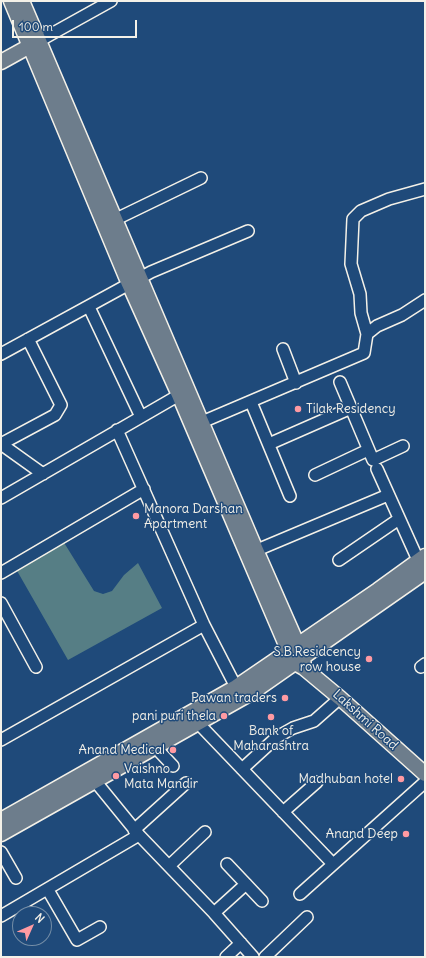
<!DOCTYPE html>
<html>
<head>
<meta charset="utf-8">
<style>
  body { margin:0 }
  #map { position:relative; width:426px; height:958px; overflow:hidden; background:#1f4a7a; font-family:Delius,sans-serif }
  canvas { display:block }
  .frame { position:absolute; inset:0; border:2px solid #f4f1e8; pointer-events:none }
  .north { position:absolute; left:12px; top:906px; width:40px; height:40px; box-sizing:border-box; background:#1f4a7a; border:1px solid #748da6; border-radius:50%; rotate:45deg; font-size:11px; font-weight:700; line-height:16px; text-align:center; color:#f4f1e8 }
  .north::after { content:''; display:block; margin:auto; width:14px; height:18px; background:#ff9aa2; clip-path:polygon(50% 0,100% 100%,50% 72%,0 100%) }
  .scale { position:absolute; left:12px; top:20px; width:125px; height:18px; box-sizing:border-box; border:2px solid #f4f1e8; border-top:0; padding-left:5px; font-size:12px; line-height:14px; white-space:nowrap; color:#f4f1e8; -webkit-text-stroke:3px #1f4a7a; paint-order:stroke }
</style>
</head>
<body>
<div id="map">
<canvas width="426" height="958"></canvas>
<div class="frame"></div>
<div class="north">N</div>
<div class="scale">100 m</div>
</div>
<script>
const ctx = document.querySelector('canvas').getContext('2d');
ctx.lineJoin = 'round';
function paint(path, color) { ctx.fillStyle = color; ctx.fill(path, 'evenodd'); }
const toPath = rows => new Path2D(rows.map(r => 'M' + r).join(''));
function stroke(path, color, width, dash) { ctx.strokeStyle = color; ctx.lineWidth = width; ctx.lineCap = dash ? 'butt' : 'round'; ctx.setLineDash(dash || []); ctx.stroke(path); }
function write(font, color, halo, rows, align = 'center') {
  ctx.font = font + ' Delius,sans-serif'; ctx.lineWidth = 3; ctx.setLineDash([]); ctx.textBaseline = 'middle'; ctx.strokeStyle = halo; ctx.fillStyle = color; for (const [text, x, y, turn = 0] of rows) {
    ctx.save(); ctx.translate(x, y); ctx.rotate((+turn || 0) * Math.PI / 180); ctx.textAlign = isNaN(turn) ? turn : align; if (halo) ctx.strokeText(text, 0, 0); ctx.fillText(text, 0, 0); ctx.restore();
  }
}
paint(toPath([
  [63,541,94,591,103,594,112,591,124,575,138,563,162,608,68,660,16,569]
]), '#567e85');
const minor = toPath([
  [39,41,111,1],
  [108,223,201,178],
  [89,307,141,417],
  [367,334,361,313,360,294,351,264,353,219,361,211,389,199,425,189],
  [283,349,296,383],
  [1,354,151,272,248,231],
  [340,382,373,460,403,446],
  [251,402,290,496],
  [195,425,364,353,367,334,377,326,402,315,425,300],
  [117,430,204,625,236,687],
  [1,444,55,415,61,405,28,339],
  [1,444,43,474],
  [269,444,351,408],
  [377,469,418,560],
  [315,475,368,450],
  [1,498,186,391],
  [250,553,388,495],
  [339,560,399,519],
  [1,573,144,489],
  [1,603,36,667],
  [421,667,425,664],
  [198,723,333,864],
  [1,740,204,625],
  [156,748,173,766],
  [242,769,277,737,293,728,314,721,340,698],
  [91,776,139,835,214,913,253,957],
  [283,812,317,782],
  [134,830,186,783],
  [1,852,16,878],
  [227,864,262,901],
  [169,866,205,832],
  [48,890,77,940,100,927],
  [300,894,425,782],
  [214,913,246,884],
  [1,916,139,835],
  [226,957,241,943],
  [265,957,307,917]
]);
const major = toPath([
  [11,1,129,284,179,395,289,652,295,663,304,668,340,698,425,774],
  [22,1,256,550,303,657,304,668],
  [1,62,37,42],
  [1,820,236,687,378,590,425,556],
  [1,834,253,692,425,572]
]);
stroke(minor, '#f4f1e8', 14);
stroke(major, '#f4f1e8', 17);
stroke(minor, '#1f4a7a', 11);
stroke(major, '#6d7d8c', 14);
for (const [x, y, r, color] of [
  [298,409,4,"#ff9aa2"],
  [136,516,4,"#ff9aa2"],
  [369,659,4,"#ff9aa2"],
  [285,698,4,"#ff9aa2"],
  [224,716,4,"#ff9aa2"],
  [271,717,4,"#ff9aa2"],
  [173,750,4,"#ff9aa2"],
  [116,776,4,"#ff9aa2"],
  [401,779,4,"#ff9aa2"],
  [406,834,4,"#ff9aa2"]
]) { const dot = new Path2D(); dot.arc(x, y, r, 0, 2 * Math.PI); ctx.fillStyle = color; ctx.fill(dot); stroke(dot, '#1f4a7a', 1.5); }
write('13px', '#f4f1e8', '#1f4a7a', [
  ["Tilak Residency",306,409,"left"],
  ["Manora Darshan",144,509,"left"],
  ["Apartment",144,524,"left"],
  ["S.B.Residcency",361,652],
  ["row house",361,667],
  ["Pawan traders",277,698],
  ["pani puri thela",216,716],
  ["Bank of",271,731,"center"],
  ["Maharashtra",271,746,"center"],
  ["Anand Medical",165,750],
  ["Vaishno",124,769,"left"],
  ["Mata Mandir",124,784,"left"],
  ["Madhuban hotel",393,779],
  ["Anand Deep",398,834]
], 'right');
write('13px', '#f4f1e8', '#1f4a7a', [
  ["Lakshmi Road",365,720,42]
]);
</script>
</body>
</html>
